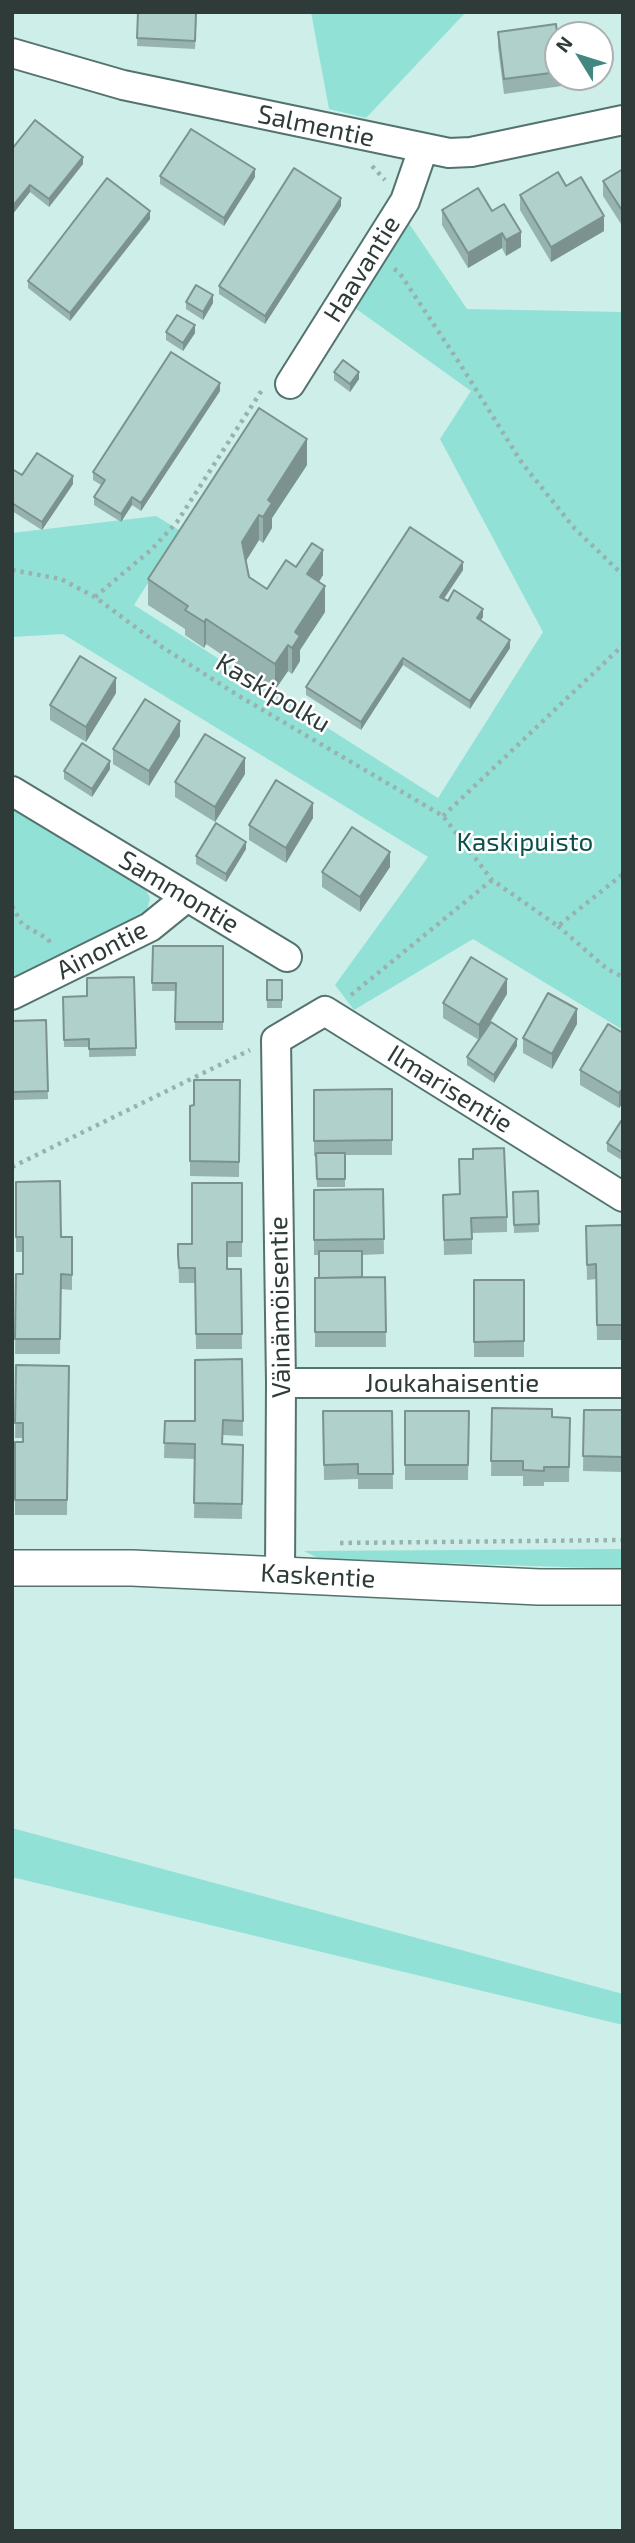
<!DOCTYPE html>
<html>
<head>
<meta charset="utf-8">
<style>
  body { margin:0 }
  #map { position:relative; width:635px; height:2543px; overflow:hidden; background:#cdeee9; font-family:"Exo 2",sans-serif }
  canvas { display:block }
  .frame { position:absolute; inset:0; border:14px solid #2e3b39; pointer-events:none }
  .north { position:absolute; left:544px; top:21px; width:70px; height:70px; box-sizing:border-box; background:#fff; border:2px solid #abb1b0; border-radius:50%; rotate:308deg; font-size:19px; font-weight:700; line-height:28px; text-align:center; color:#2e3b39 }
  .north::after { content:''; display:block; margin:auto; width:24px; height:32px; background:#428881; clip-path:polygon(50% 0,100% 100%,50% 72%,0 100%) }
</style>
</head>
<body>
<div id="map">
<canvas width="635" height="2543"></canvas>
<div class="frame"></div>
<div class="north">N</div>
</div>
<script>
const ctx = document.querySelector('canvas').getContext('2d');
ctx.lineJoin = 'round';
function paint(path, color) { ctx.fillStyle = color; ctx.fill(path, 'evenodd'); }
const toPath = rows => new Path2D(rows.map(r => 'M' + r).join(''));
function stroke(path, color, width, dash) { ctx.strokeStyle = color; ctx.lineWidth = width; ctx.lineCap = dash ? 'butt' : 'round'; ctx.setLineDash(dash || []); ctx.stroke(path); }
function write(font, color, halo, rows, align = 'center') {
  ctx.font = font + ' "Exo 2",sans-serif'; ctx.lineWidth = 5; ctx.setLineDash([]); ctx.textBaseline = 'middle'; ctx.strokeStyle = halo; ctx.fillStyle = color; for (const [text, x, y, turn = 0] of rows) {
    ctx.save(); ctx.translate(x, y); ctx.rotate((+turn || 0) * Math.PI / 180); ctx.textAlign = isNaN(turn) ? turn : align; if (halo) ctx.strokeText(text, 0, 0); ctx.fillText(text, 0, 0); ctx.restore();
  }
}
paint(toPath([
  [311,12,466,12,366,118,329,109],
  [408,222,467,309,623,312,623,1030,473,939,354,1010,335,985,428,857,63,634,12,637,12,533,156,516,181,531,134,605,438,798,543,632,440,439,471,391,355,308],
  [12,804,144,886,150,898,147,911,141,919,12,983],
  [623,1549,623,1569,320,1559,304,1551],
  [12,1828,623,1994,623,2025,12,1877]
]), '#92e1d7');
const minor = toPath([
  [12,53,123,85,449,153,471,152,623,120],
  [290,384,405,201,423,149],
  [12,791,287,957],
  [12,995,150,927,187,897],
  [281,1383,623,1383],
  [280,1574,281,1383,276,1040,325,1011,623,1197]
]);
const tertiary = toPath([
  [12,1568,132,1568,539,1587,623,1587]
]);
stroke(minor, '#54726e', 32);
stroke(tertiary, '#54726e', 38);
stroke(toPath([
  [372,166,385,180],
  [394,269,399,272,460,364,522,463,575,529,623,575],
  [12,570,61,579,95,597,162,647,239,696,443,816,492,880,558,926,623,874],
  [95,597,152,549,177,522,262,390],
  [443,816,623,645],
  [12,906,22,924,48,939,51,945],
  [558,926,607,969,623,977],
  [351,995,492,880],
  [12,1167,250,1050],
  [340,1543,623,1540]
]), '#98b3af', 4.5, [3.5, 5]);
stroke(minor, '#fff', 28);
stroke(tertiary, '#fff', 35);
paint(toPath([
  [138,12,197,12,195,49,137,46],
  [498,32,558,40,558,77,562,77,562,86,504,94,498,47],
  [12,149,83,164,49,207,30,192,12,215],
  [623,169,623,227,603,196,603,181],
  [160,176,255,177,224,226,160,184],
  [566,186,604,231,551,262,520,210,520,195],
  [341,206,265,324,219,294,219,286],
  [442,210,492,211,521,247,506,256,502,248,468,268,442,225],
  [150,219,70,321,28,288,28,281],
  [186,302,213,303,203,320,186,309],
  [166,332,195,333,183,351,166,340],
  [334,372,359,379,350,392,334,380],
  [220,391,141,511,132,505,121,522,94,505,94,497,101,485,93,480,93,472],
  [307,465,272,518,272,528,263,543,259,540,246,561,249,577,267,589,296,567,323,575,319,582,325,612,300,650,300,661,292,674,288,671,275,690,206,644,204,648,185,635,185,629,148,605,148,579],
  [12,469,22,475,73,484,42,530,12,511],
  [463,570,444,599,483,617,480,621,510,648,470,709,403,665,361,730,306,695,306,687],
  [116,693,86,742,50,720,50,705],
  [180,736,149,786,113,764,113,749],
  [110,769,92,797,64,779,64,771],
  [245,774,215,822,175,797,175,782],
  [313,818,286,863,249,840,249,825],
  [246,849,226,882,196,864,196,856],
  [390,867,360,912,322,887,322,872],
  [153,946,223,946,223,1030,175,1030,176,991,152,991],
  [134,977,136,1056,89,1057,89,1047,64,1047,63,997,87,996],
  [267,980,282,980,282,1008,267,1008],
  [507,994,481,1037,517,1046,494,1083,467,1065,467,1057,479,1040,443,1018,443,1003],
  [46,1020,48,1099,12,1100,12,1021],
  [577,1024,552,1069,523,1053,523,1038],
  [623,1033,623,1103,619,1108,580,1085,580,1070],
  [240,1080,239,1177,190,1176,190,1106,194,1105],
  [392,1089,392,1155,345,1155,345,1187,317,1187,316,1156,314,1156,314,1090],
  [623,1118,623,1161,607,1151,607,1143],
  [16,1182,61,1237,72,1237,72,1290,61,1289,60,1354,15,1354,16,1274,23,1274,23,1252,16,1252],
  [242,1183,242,1257,227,1257,227,1269,241,1269,242,1349,196,1349,195,1283,179,1283,178,1244,192,1244],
  [383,1189,384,1254,362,1255,362,1277,385,1277,386,1347,315,1347,315,1278,319,1278,319,1255,314,1255,314,1190],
  [538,1191,539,1232,514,1233,513,1192],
  [443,1195,507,1217,507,1232,472,1233,472,1254,444,1255],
  [623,1225,623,1340,597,1340,596,1279,587,1280,586,1226],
  [474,1280,524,1280,524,1357,474,1357],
  [242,1359,243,1436,223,1435,222,1444,243,1445,242,1519,194,1518,195,1459,164,1458,165,1421,195,1421],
  [16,1365,69,1366,67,1515,15,1515,15,1442,23,1442,23,1438,15,1438],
  [492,1408,552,1417,570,1418,569,1482,544,1482,544,1486,523,1486,523,1476,491,1476],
  [584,1410,623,1410,623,1472,583,1471],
  [323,1411,392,1411,393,1489,358,1489,358,1479,324,1480],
  [405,1411,469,1411,468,1480,405,1480]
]), '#97b3af');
paint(toPath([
  [83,157,83,164,49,207,49,199],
  [255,169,255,177,224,226,224,218],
  [30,185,30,192,12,215,12,207],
  [341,198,341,206,265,324,265,316],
  [150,211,150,219,70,321,70,313],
  [604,216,604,231,551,262,551,247],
  [521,232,521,247,506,256,506,240],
  [502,233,502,248,468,268,468,253],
  [213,295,213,303,203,320,203,312],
  [195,325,195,333,183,351,183,343],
  [359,372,359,379,350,392,350,384],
  [220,383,220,391,141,511,141,503],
  [307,439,307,465,272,518,272,528,263,543,263,517,268,500],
  [73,476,73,484,42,530,42,522],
  [132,497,132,505,121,522,121,514],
  [259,515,259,540,242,567,242,542],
  [323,550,323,575,307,600,307,574],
  [463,562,463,570,440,604,440,597],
  [325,586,325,612,300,650,300,661,292,674,292,648,295,632],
  [483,609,483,617,477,626,477,618],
  [206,619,206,644,204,648,204,622],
  [510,640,510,648,470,709,470,701],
  [288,645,288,671,275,690,275,664],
  [403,658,403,665,361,730,361,722],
  [116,678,116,693,86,742,86,727],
  [180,721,180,736,149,786,149,771],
  [245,758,245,774,215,822,215,807],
  [110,761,110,769,92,797,92,789],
  [313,803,313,818,286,863,286,848],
  [246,842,246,849,226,882,226,874],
  [390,852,390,867,360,912,360,897],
  [507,979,507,994,479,1040,479,1025],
  [577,1009,577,1024,552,1069,552,1054],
  [517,1039,517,1046,494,1083,494,1075],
  [623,1088,623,1103,619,1108,619,1093]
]), '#7b928e');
const building = toPath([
  [138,12,196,12,195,41,137,38,138,12],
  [556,24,558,40,558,72,504,79,498,32,556,24],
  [35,120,83,157,49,199,30,185,12,207,12,149,35,120],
  [191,129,255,169,224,218,160,176,191,129],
  [294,168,341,198,265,316,219,286,294,168],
  [623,169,623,212,603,181,623,169],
  [558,172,566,186,581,177,604,216,551,247,520,195,558,172],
  [107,178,150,211,70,313,28,281,107,178],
  [478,188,492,211,504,204,521,232,506,240,502,233,468,253,442,210,478,188],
  [196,285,213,295,203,312,186,302,196,285],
  [177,315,195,325,183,343,166,332,177,315],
  [171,352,220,383,141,503,132,497,121,514,94,497,105,480,93,472,171,352],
  [343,360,359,372,350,384,334,372,343,360],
  [259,408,307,439,268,500,272,503,263,517,259,515,242,542,249,577,267,589,286,560,296,567,312,543,323,550,307,574,325,586,295,632,300,636,292,648,288,645,275,664,206,619,204,622,185,610,188,606,148,579,259,408],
  [37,453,73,476,42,522,12,503,12,469,22,475,37,453],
  [410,527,463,562,440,597,448,601,454,590,483,609,477,618,510,640,470,701,403,658,361,722,306,687,410,527],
  [80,656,116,678,86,727,50,705,80,656],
  [145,699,180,721,149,771,113,749,145,699],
  [205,734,245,758,215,807,175,782,205,734],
  [82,743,110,761,92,789,64,771,82,743],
  [276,780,313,803,286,848,249,825,276,780],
  [216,823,246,842,226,874,196,856,216,823],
  [352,827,390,852,360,897,322,872,352,827],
  [153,946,223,946,223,1022,175,1022,176,983,152,983,153,946],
  [471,957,507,979,479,1025,443,1003,471,957],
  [134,977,136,1048,89,1049,89,1039,64,1040,63,997,87,996,87,978,134,977],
  [267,980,282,980,282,1000,267,1000,267,980],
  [548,993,577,1009,552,1054,523,1038,548,993],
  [46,1020,48,1091,12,1092,12,1021,46,1020],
  [491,1022,517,1039,494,1075,467,1057,491,1022],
  [608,1024,623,1033,623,1088,619,1093,580,1070,608,1024],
  [194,1080,240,1080,239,1162,190,1161,190,1106,194,1105,194,1080],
  [392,1089,392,1140,314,1141,314,1090,392,1089],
  [623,1118,623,1153,607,1143,623,1118],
  [504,1148,507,1217,471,1218,472,1239,444,1240,443,1195,460,1194,459,1159,473,1159,473,1149,504,1148],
  [316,1153,345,1153,345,1179,317,1179,316,1153],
  [60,1181,61,1237,72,1237,72,1275,61,1274,60,1339,15,1339,16,1274,23,1274,23,1237,16,1237,16,1182,60,1181],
  [192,1183,242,1183,242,1242,227,1242,227,1269,241,1269,242,1334,196,1334,195,1268,179,1268,178,1255,178,1244,192,1244,192,1183],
  [383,1189,384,1239,314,1240,314,1190,383,1189],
  [538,1191,539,1224,514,1225,513,1192,538,1191],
  [623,1225,623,1325,597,1325,596,1264,587,1265,586,1226,623,1225],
  [319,1251,362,1251,362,1277,319,1278,319,1251],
  [385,1277,386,1332,315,1332,315,1278,385,1277],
  [474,1280,524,1280,524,1341,474,1342,474,1280],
  [242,1359,243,1421,223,1420,222,1444,243,1445,242,1504,194,1503,195,1444,164,1443,165,1421,195,1421,195,1360,242,1359],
  [16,1365,69,1366,67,1500,15,1500,15,1442,23,1442,23,1423,15,1423,16,1365],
  [492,1408,552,1409,552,1417,570,1418,569,1467,544,1467,544,1471,523,1470,523,1461,491,1461,492,1408],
  [584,1410,623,1410,623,1457,583,1456,584,1410],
  [323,1411,392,1411,393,1474,358,1474,358,1464,324,1465,323,1411],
  [405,1411,469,1411,468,1465,405,1465,405,1411]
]);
paint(building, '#b0d0cb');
stroke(building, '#7b928e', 2);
write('26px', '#2e3b39', '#fff', [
  ["Salmentie",316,126,12],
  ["Haavantie",362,269,-58],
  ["Kaskipolku",273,693,31],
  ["Sammontie",179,892,31],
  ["Ainontie",102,950,-27],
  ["Ilmarisentie",450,1089,32],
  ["Väinämöisentie",280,1307,-91],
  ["Joukahaisentie",452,1383],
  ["Kaskentie",318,1576,3]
]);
write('26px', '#0d504a', '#fff', [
  ["Kaskipuisto",525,842]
]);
</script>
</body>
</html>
